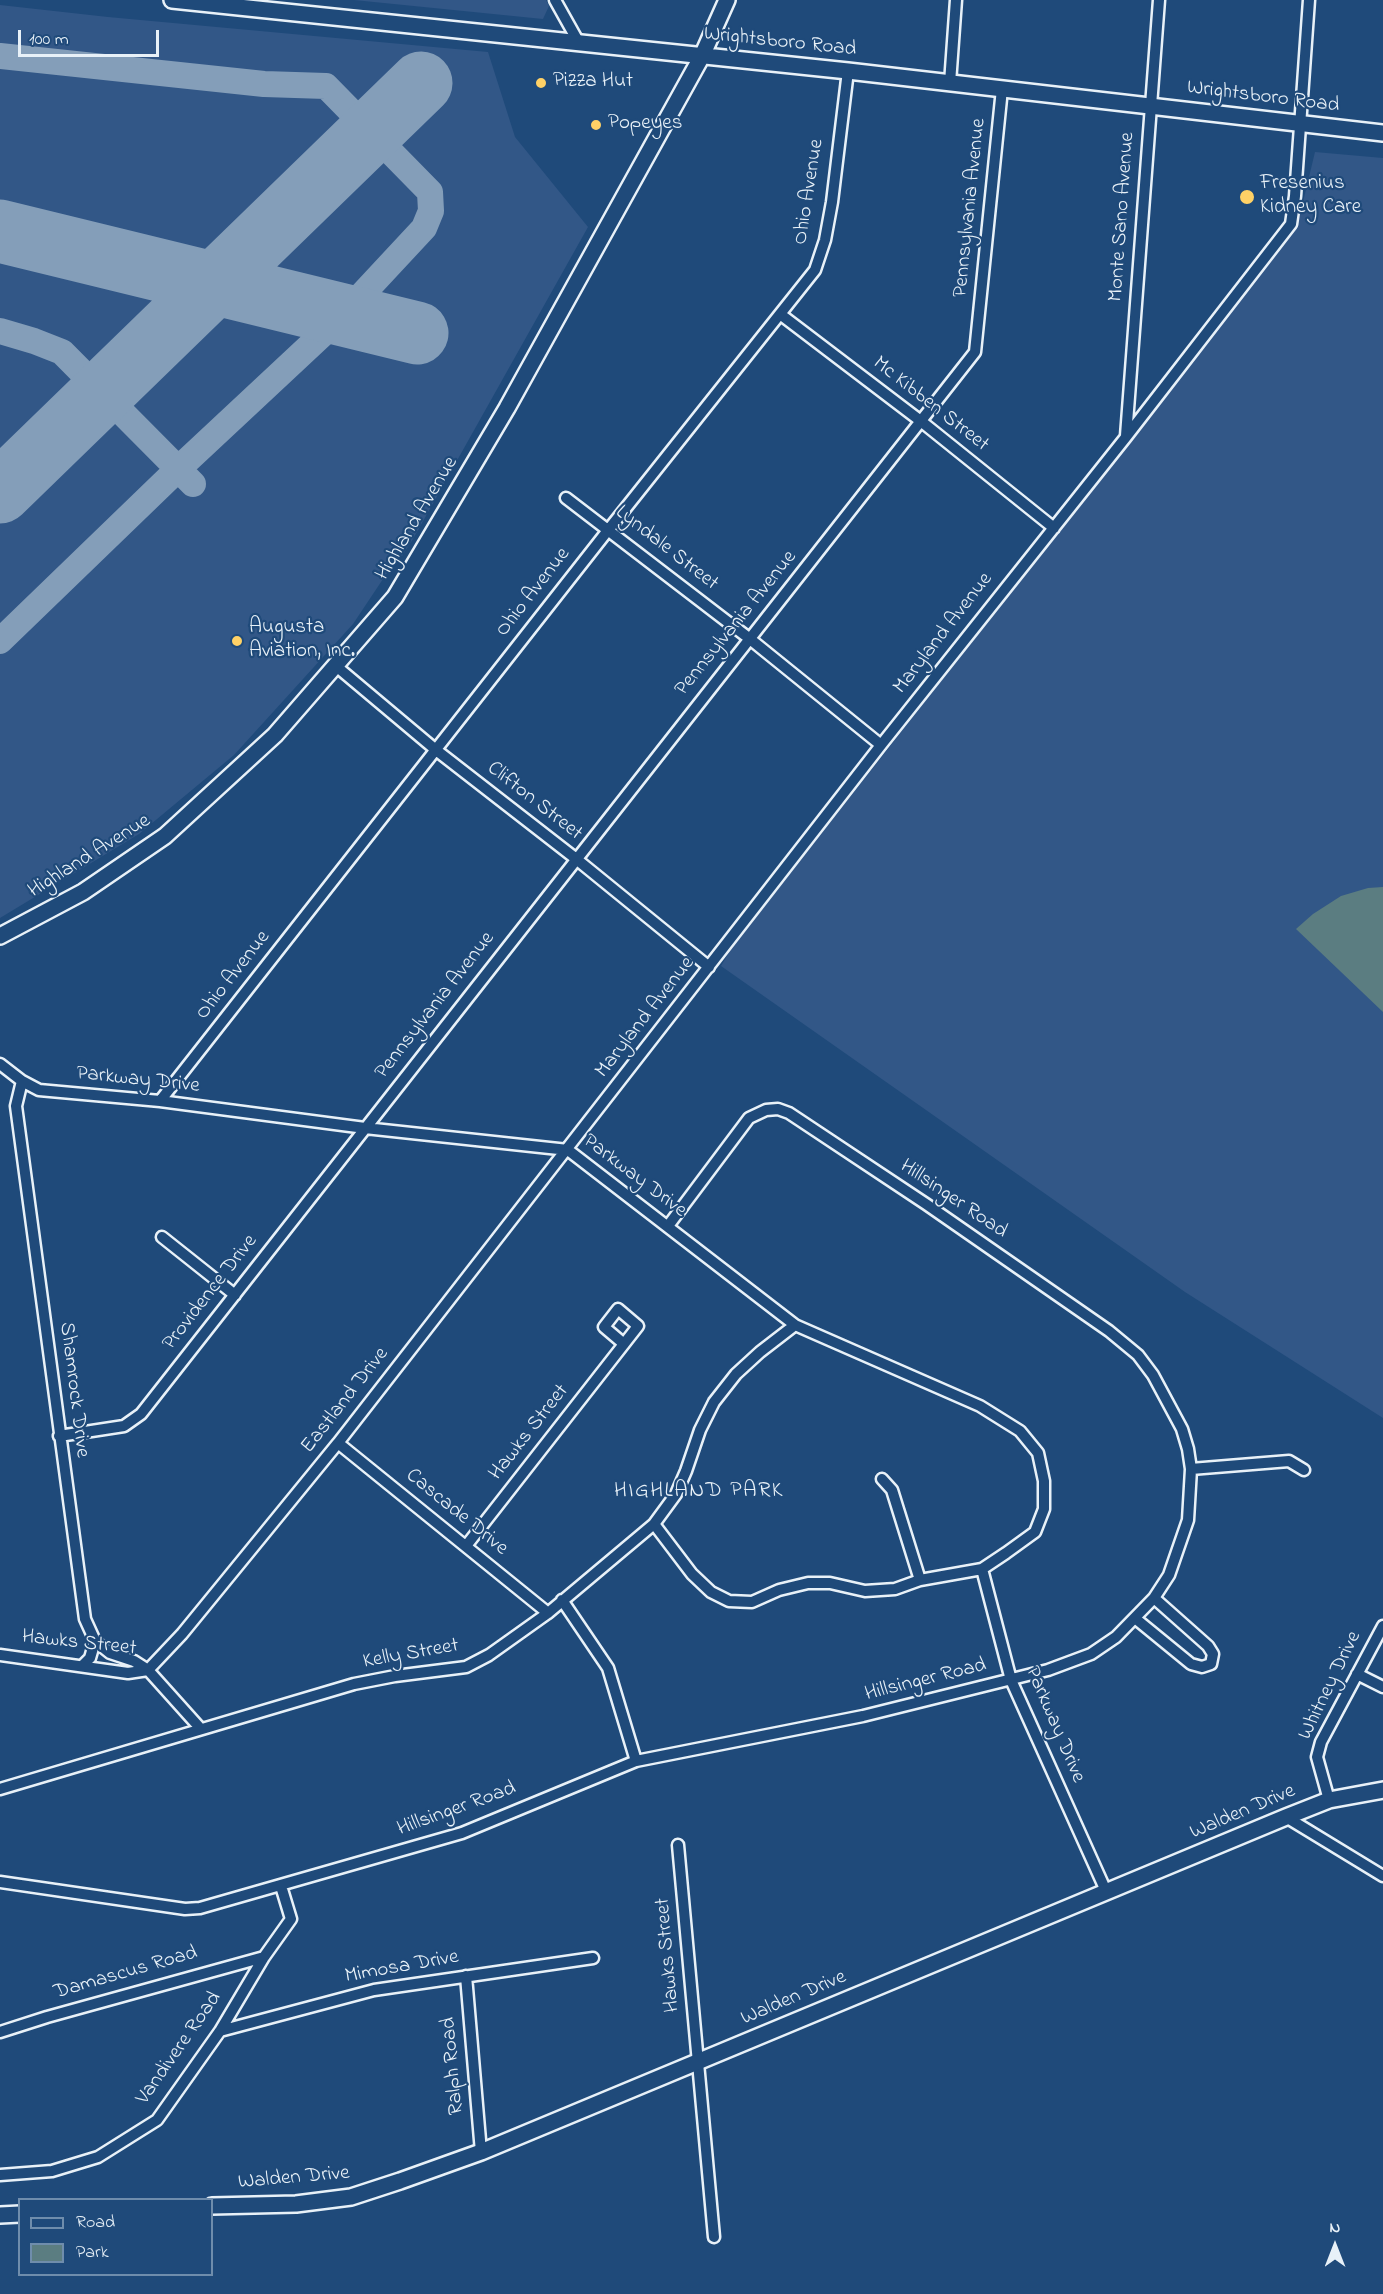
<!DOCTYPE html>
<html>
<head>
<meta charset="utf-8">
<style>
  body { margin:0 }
  #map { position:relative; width:1383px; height:2294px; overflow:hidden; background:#1f4a7a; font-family:"Indie Flower",sans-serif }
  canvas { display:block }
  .legend { position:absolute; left:18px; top:2198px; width:195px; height:78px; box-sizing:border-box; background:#1f4a7a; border:2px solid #6f8dac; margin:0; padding:8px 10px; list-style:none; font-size:18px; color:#e8f1f8 }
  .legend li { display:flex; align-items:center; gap:12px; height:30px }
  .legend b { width:30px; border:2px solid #6f8dac }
  .north { position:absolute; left:1305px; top:2216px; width:60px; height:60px; -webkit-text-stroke:4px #1f4a7a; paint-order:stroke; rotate:0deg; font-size:16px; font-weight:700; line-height:24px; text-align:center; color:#e8f1f8 }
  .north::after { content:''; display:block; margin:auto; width:21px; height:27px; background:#e8f1f8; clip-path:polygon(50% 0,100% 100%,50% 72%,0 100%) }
  .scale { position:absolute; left:18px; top:30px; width:141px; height:27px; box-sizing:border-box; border:3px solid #e8f1f8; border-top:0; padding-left:8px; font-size:18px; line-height:21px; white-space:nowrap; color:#e8f1f8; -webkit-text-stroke:4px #1f4a7a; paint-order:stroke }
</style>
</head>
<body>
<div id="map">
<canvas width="1383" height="2294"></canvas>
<ul class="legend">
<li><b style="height:8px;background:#1f4a7a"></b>Road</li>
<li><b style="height:16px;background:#5b7d81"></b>Park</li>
</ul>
<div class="north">N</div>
<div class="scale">100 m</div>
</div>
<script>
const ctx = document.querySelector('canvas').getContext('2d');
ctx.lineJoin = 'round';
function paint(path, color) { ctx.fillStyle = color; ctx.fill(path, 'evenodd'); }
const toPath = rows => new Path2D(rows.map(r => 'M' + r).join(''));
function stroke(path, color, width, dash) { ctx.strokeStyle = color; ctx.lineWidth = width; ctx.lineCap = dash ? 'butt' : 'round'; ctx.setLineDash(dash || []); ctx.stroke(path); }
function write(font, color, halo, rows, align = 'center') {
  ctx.font = font + ' "Indie Flower",sans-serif'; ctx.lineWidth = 4.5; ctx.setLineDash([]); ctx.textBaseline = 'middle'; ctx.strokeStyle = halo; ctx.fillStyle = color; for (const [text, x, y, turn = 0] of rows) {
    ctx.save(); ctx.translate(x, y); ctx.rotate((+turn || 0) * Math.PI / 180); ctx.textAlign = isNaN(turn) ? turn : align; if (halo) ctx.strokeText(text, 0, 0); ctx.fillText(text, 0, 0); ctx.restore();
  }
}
paint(toPath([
  [354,0,546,0,549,6,543,19],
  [0,5,108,17,488,52,515,137,588,227,413,539,402,556,399,555,353,624,234,755,139,834,0,918],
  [1315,152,1383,158,1383,1418,1185,1292,721,966,731,949,1297,227]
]), '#325787');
paint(toPath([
  [1383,887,1383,1012,1296,929,1313,914,1341,896,1368,888]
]), '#5b7d81');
stroke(toPath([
  [0,56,264,84,326,86,430,192,431,211,424,228,343,315,177,470,0,641],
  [0,331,34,341,62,352,193,484]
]), '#849eb9', 26);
stroke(toPath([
  [0,231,417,333],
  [0,492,421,83]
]), '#849eb9', 63);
const street = toPath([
  [555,0,579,43],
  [950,83,956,0],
  [780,314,922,422,1054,528],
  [1126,436,1159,0],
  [566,498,750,639,881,745],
  [336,666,436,750,575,858,709,967],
  [0,1064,22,1081,39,1090,160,1101,365,1128,568,1150,795,1325,980,1406,1020,1431,1038,1453,1044,1481,1044,1509,1035,1532,1006,1553,982,1569,920,1580,895,1589,865,1591,830,1583,808,1583,779,1590,752,1602,729,1601,711,1592,692,1574,654,1524],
  [22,1081,16,1106,85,1619,95,1641,110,1653,134,1661,148,1670,182,1634,338,1443,881,745,1126,437,1291,224,1295,196,1309,0],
  [160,1101,609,529,815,270,825,240,832,202,848,71],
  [162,1237,235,1295],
  [59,1436,124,1426,141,1414,975,352,1002,89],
  [338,1443,548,1613],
  [1191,1469,1289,1461,1304,1470],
  [882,1479,892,1490,920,1580],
  [466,1546,638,1326,618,1309,604,1327,624,1344],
  [982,1569,1011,1680,1106,1891],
  [562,1600,608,1668,636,1761],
  [1136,1619,1191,1664,1202,1667,1211,1664,1213,1654,1208,1646,1154,1598],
  [0,1655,128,1673,148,1670,200,1728],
  [82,1666,90,1658,95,1641],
  [1357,1674,1383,1687],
  [0,1789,354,1684,395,1676,466,1667,489,1655,548,1613,654,1524,676,1494,686,1471,700,1430,714,1402,736,1374,760,1352,795,1325],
  [1329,1800,1317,1757,1321,1742,1383,1626],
  [1286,1817,1383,1876],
  [678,1845,714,2237],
  [0,1882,185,1909,200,1908,462,1833,636,1761,863,1716,1048,1670,1091,1654,1116,1637,1154,1598,1169,1575,1188,1520,1191,1469,1188,1449,1182,1429,1153,1375,1138,1355,1109,1331,926,1204,789,1113,778,1109,766,1110,749,1118,668,1226],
  [466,1976,481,2152],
  [220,2031,374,1990,593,1958],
  [0,2032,47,2017,264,1957],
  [0,2175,52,2171,98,2157,157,2120,220,2031,264,1957,291,1919,281,1886]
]);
const secondary = toPath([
  [172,0,848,71,1383,133],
  [0,936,83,892,165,836,275,735,395,597,507,408,702,56,727,0],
  [212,2206,296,2204,351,2197,400,2181,481,2152,1286,1817,1329,1800,1383,1790],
  [0,2215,20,2214]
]);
stroke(street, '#e8f1f8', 15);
stroke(secondary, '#e8f1f8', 20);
stroke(street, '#1f4a7a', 10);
stroke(secondary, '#1f4a7a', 15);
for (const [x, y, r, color] of [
  [541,83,6,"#ffd166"],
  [596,125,6,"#ffd166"],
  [1247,197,8,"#ffd166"],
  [237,641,6,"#ffd166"]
]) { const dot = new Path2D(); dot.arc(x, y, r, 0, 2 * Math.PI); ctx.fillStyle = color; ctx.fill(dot); stroke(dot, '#1f4a7a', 2); }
write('21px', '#e8f1f8', '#1f4a7a', [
  ["Wrightsboro Road",780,43,6],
  ["Wrightsboro Road",1263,98,7],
  ["Ohio Avenue",810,192,-81],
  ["Pennsylvania Avenue",971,208,-84],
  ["Monte Sano Avenue",1123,217,-86],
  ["Mc Kibben Street",930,405,38],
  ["Highland Avenue",418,519,-59],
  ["Lyndale Street",666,549,38],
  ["Ohio Avenue",534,593,-52],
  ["Pennsylvania Avenue",737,624,-51],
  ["Maryland Avenue",944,634,-52],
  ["Clifton Street",534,802,38],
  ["Highland Avenue",90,857,-32],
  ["Ohio Avenue",234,976,-52],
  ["Pennsylvania Avenue",436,1006,-52],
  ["Maryland Avenue",646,1018,-52],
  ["Parkway Drive",138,1081,6],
  ["Parkway Drive",634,1177,37],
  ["Hillsinger Road",953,1200,34],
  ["Providence Drive",211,1293,-52],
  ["Shamrock Drive",73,1390,83],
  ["Eastland Drive",346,1401,-52],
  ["Hawks Street",530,1433,-52],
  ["Cascade Drive",456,1513,39],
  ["Hawks Street",79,1644,6],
  ["Kelly Street",411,1655,-10],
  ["Hillsinger Road",926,1681,-14],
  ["Whitney Drive",1331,1686,-64],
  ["Parkway Drive",1054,1725,67],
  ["Hillsinger Road",457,1810,-20],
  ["Walden Drive",1243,1813,-23],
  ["Hawks Street",669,1955,-95],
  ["Mimosa Drive",402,1968,-10],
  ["Damascus Road",126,1974,-16],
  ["Walden Drive",794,1999,-23],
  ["Vandivere Road",180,2049,-55],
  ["Ralph Road",454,2066,-95],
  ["Walden Drive",294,2179,-5]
]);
write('21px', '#e8f1f8', '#1f4a7a', [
  ["Pizza Hut",553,83],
  ["Popeyes",608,125],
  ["Fresenius",1260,185],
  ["Kidney Care",1260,209],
  ["Augusta",249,629],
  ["Aviation, Inc.",249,653]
], 'left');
ctx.letterSpacing = '1.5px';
write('22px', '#e8f1f8', '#1f4a7a', [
  ["HIGHLAND PARK",699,1492]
]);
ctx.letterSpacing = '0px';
</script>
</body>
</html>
